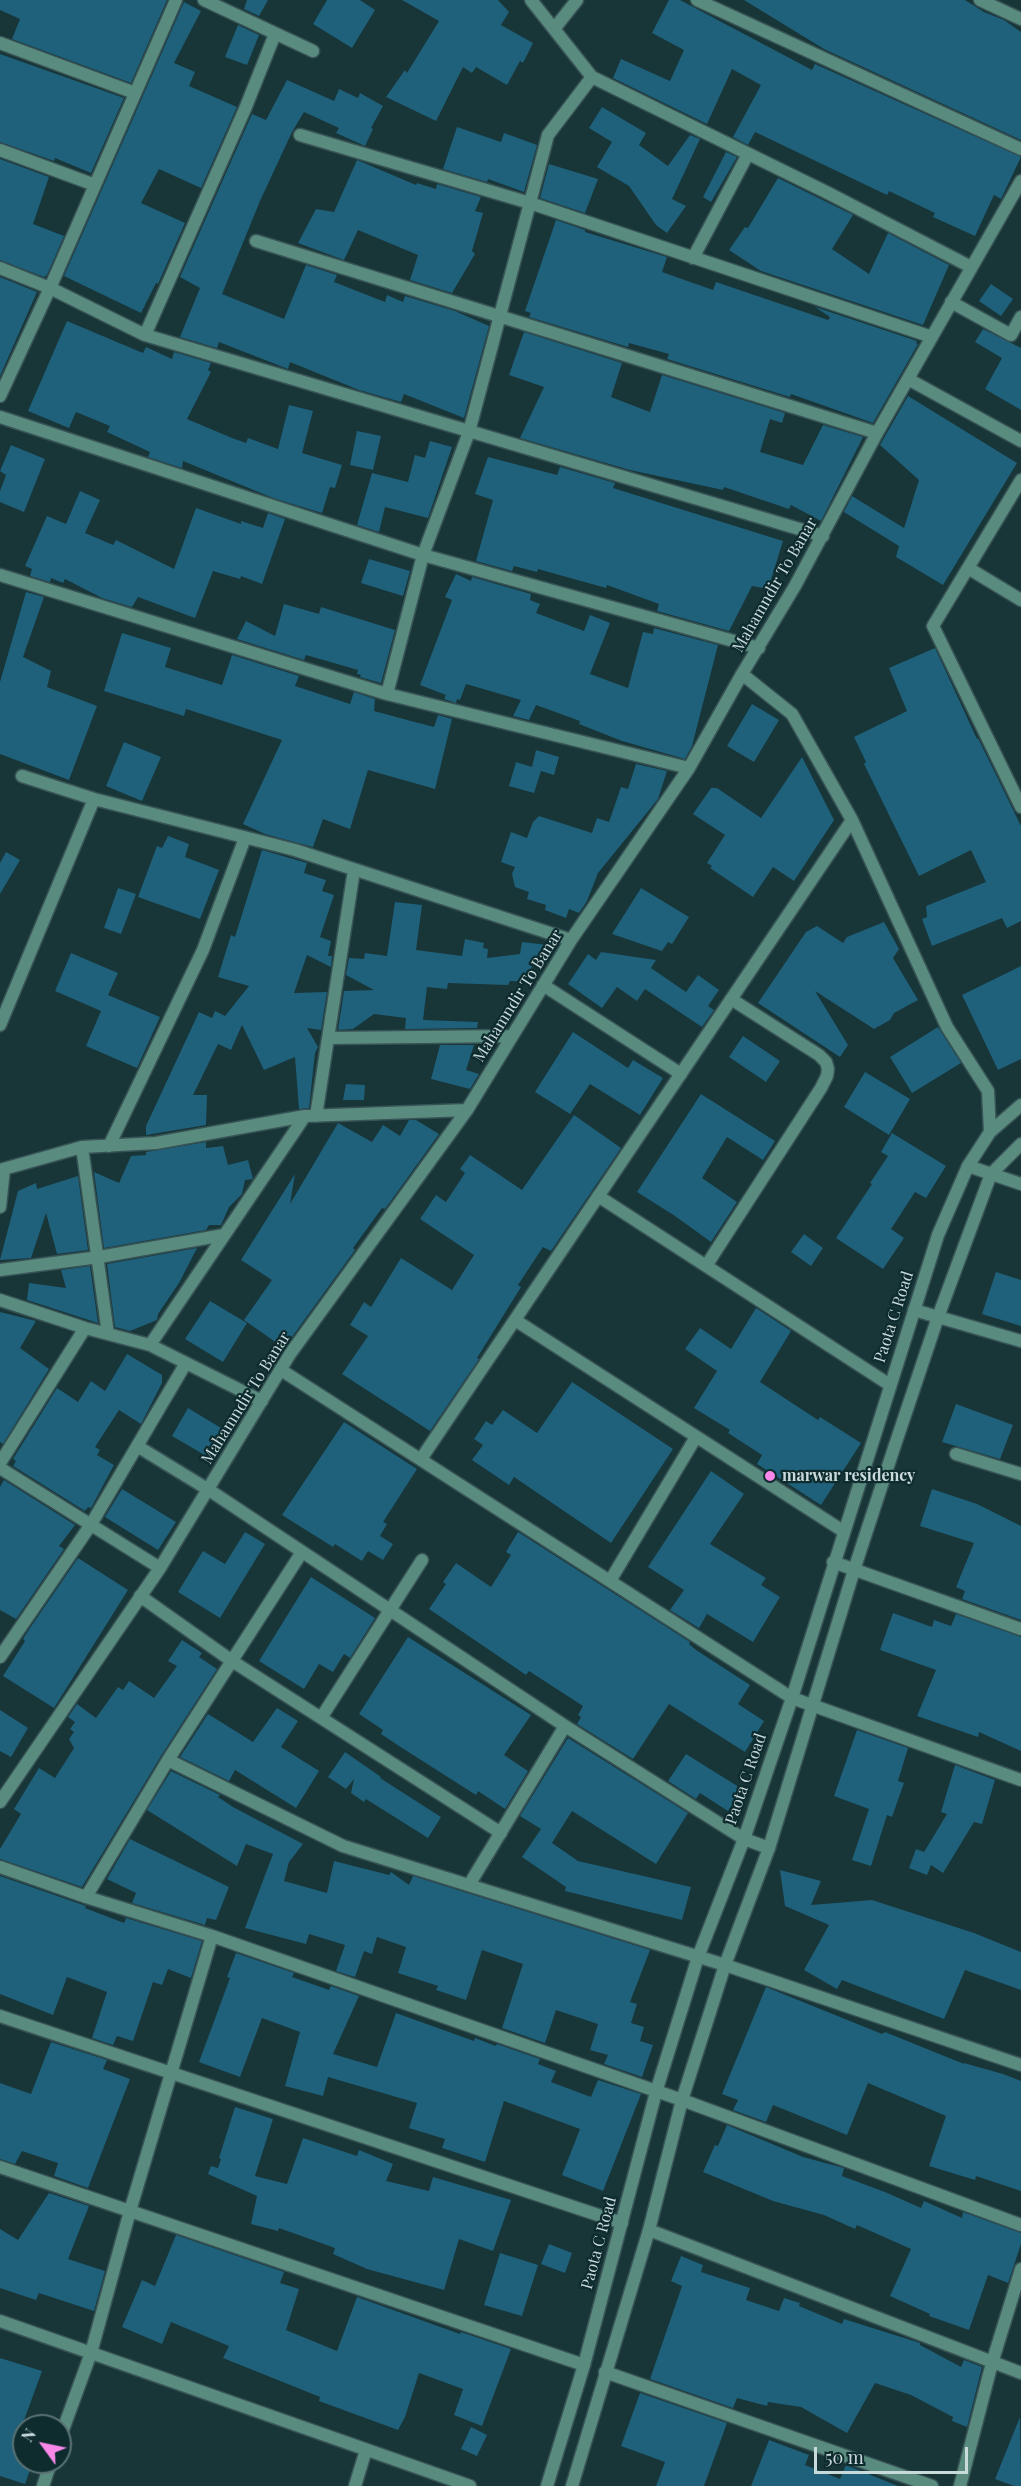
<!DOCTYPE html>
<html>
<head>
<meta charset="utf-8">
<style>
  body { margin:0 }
  #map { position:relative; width:1021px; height:2486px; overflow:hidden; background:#183538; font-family:"Playfair Display",serif }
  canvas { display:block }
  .north { position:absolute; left:12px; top:2414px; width:60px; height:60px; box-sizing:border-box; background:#0e2b2e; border:2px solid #597173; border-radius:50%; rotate:303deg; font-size:16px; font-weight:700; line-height:24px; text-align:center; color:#c9dadb }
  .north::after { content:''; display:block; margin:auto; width:21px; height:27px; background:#f988e9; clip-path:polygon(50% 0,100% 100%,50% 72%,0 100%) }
  .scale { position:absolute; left:814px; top:2447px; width:154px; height:27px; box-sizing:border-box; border:3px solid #c9dadb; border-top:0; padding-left:8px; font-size:18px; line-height:21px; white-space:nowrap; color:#c9dadb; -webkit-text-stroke:4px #0e2b2e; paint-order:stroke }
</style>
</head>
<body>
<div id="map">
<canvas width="1021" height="2486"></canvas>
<div class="north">N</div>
<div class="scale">50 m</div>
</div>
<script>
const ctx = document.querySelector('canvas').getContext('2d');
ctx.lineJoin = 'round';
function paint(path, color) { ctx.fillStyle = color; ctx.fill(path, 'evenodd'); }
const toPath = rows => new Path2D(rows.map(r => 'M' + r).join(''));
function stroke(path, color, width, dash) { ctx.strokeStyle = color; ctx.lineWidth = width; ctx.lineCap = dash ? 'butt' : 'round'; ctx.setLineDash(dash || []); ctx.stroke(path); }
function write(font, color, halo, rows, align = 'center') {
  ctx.font = font + ' "Playfair Display",serif'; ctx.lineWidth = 4.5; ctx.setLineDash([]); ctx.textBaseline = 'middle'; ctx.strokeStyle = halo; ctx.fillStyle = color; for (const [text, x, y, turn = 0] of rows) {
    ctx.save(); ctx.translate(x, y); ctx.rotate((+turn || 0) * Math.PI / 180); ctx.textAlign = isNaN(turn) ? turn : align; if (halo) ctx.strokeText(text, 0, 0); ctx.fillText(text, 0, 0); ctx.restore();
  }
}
paint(toPath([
  [0,0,167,0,131,83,12,39,20,19,0,10],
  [247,0,268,0,259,16,244,9],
  [327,0,360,0,375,10,352,48,313,24],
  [402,0,498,0,509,12,501,25,533,43,523,63,520,61,507,85,476,67,472,73,463,67,436,121,386,97,405,70,407,73,439,21],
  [669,0,680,0,812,70,815,64,1021,157,1001,199,994,195,975,236,933,217,935,213,889,191,887,195,755,132,748,145,733,137,761,85,732,69,707,124,613,78,621,59,670,81,684,50,652,33],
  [744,0,965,0,984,12,1004,20,1021,32,1021,140,824,49],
  [184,2,201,11,174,63,195,72,189,86,237,107,201,188,159,169,141,203,185,223,158,284,156,283,141,313,64,276],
  [238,25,259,35,247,65,225,57],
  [0,54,124,98,91,173,55,158,54,161,0,142],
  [287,80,334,101,339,89,358,98,360,93,383,106,371,128,373,129,365,146,336,133,339,128,304,112,292,132,260,201,222,294,284,319,306,265,337,275,334,282,385,302,387,295,403,302,405,296,455,311,489,326,464,418,404,394,401,402,359,390,290,362,288,369,219,342,217,348,180,337,200,288,180,277,252,114,266,120],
  [602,107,646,133,639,145,668,166,690,135,700,139,672,199,686,206,667,233,656,225,629,186,597,167,612,142,589,128],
  [457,127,501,142,504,133,537,145,524,192,488,179,487,182,443,169],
  [726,152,737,157,711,202,703,197],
  [0,159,49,177,33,224,64,236,47,275,44,277,0,260],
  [357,160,416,185,417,183,436,189,437,184,481,197,475,211,483,213,472,251,475,254,452,293,410,280,418,255,358,230,344,260,298,243,316,209,334,212],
  [549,164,598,179,585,213,540,198],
  [778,178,853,215,832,249,869,274,888,233,949,265,923,325,761,271,729,250,745,227,748,228],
  [556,220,585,230,585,232,667,257,662,272,713,290,716,282,828,320,830,317,815,307,917,341,916,343,918,344,873,423,791,394,790,397,667,359,669,354,629,343,628,347,529,317,531,313,525,311],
  [0,277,37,292,0,376],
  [991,284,1013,299,1001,316,979,301],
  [67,321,143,353,146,347,172,359,174,352,211,363,208,370,211,372,187,419,232,438,246,443,248,438,278,449,289,405,313,411,302,453,342,465,335,488,330,487,322,513,273,498,183,461,182,468,148,457,150,452,107,432,110,426,76,412,69,428,28,411],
  [983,329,1021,348,1021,410,985,389,1002,358,975,342],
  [524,332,622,363,611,397,650,412,662,375,785,413,782,423,770,419,760,452,803,465,823,425,863,437,821,521,791,505,789,509,724,487,723,490,630,470,520,438,544,387,509,375],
  [908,396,1017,463,943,585,896,557,899,546,844,512,852,496,904,528,919,480,880,445],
  [357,431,381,436,373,470,350,465],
  [430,441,452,447,428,518,385,507,379,532,357,525,372,473,408,482,415,455,425,458],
  [11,445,45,459,24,512,0,502,0,491,6,475,0,471],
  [488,457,557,475,560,467,615,483,613,488,783,541,768,589,752,586,729,631,657,611,659,604,607,585,606,588,538,569,537,572,514,566,512,571,476,561,493,500,475,494],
  [80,491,100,500,85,533,113,545,116,540,174,569,196,508,241,524,241,521,263,528,268,513,285,519,262,584,241,576,240,579,213,571,195,618,138,597,132,607,102,598,65,579,63,583,51,578,50,582,30,576,32,569,25,566,47,516,66,524],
  [369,559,410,571,403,596,361,583],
  [456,574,471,581,472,577,531,594,530,600,540,604,536,613,584,631,590,615,610,623,590,674,628,688,643,632,653,634,654,628,718,645,692,746,685,759,622,741,579,724,580,721,536,705,529,720,513,716,521,700,466,684,460,700,457,699,456,703,444,699,446,695,420,685,452,600,445,597],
  [26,592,44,597,23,657,51,671,47,687,97,706,69,780,0,754,0,682],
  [284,604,319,614,321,607,395,630,381,683,360,677,361,675,357,674,358,670,306,655,304,660,237,639,246,621,275,636],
  [122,633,171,648,165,667,222,685,232,655,299,676,295,686,350,704,354,692,375,699,374,711,411,721,434,727,438,715,452,719,435,789,368,770,350,829,323,819,313,847,265,834,243,824,282,740,186,709,184,716,104,691],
  [935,648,977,739,978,738,1021,826,1021,921,1007,928,1002,918,932,946,922,919,927,917,926,906,986,882,971,850,919,876,864,764,866,762,854,737,907,711,889,668],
  [752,704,779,720,754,762,727,746],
  [124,742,161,757,142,801,106,786],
  [536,750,559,757,554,775,541,771,534,793,509,786,516,762,532,767],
  [802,757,834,820,794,881,773,867,753,897,710,868,712,866,707,863,725,835,693,814,711,788,717,788,761,818],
  [636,764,667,771,658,799,598,873,587,901,579,913,569,909,566,918,545,910,546,905,527,899,529,892,515,887,512,874,515,867,501,862,511,832,527,838,533,822,539,816,592,833,597,818,609,822,621,787,628,789],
  [168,836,189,844,185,857,219,870,200,919,138,897,157,846,162,848],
  [262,850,307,863,304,873,326,880,322,891,334,895,320,937,331,941,328,956,332,956,331,967,307,955,294,993,327,992,321,1030,307,1028,318,1047,315,1053,309,1108,299,1109,295,1057,264,1070,242,1025,231,1050,218,1044,193,1095,207,1095,206,1125,146,1135,146,1126,199,1012,212,1018,215,1011,225,1016,249,986,218,977,231,935,235,937],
  [6,852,20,860,0,894,0,863],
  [118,888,136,894,121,934,104,928],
  [641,888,689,917,672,944,668,942,662,951,612,934],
  [395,902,422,905,416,950,462,956,465,939,484,943,483,948,488,949,487,958,520,954,522,942,548,945,542,961,532,963,531,982,510,981,508,985,448,983,447,989,427,987,423,1020,478,1022,477,1028,405,1029,406,1018,374,1014,353,1029,338,1030,344,991,374,990,346,975,349,958,364,959,365,953,387,956],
  [884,922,899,949,893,958,918,1000,894,1013,890,1020,874,1029,815,991,848,1045,840,1057,758,1003,806,932,817,926,843,943,847,937],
  [601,952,656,960,651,968,686,992,698,975,719,990,708,1006,714,1010,702,1027,645,989,637,1001,617,987,602,1008,568,984,588,954,596,960],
  [71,953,118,973,108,995,160,1017,137,1068,86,1046,101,1011,55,991],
  [1021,966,1021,1059,998,1070,962,995],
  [938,1027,961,1063,912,1093,890,1057],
  [573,1032,628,1068,633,1060,663,1078,640,1115,590,1084,570,1114,535,1092],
  [743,1036,780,1061,766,1082,729,1057],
  [440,1045,474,1045,466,1070,479,1074,470,1089,431,1079],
  [865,1072,910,1099,889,1135,844,1107],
  [346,1084,365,1085,364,1100,343,1100],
  [701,1094,775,1141,763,1160,727,1137,702,1178,737,1202,711,1242,675,1216,637,1192],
  [574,1115,621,1148,551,1251,543,1247,518,1285,521,1287,477,1358,479,1359,430,1431,342,1374,368,1336,350,1325,364,1302,371,1307,401,1258,452,1290,474,1255,420,1219,436,1195,446,1202,465,1173,460,1169,470,1155,522,1190],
  [409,1120,416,1120,439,1134,385,1209,382,1208,353,1248,355,1250,284,1348,244,1320,272,1280,241,1260,295,1174,290,1204,338,1123,372,1142,383,1125,400,1136],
  [892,1133,946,1166,926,1198,915,1192,891,1229,904,1238,883,1269,836,1238,872,1184,870,1183,888,1156,881,1152],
  [206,1142,206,1148,223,1146,228,1165,248,1160,253,1179,245,1180,242,1194,229,1207,221,1225,209,1225,206,1230,104,1248,94,1172,119,1183,131,1156,146,1155,146,1152],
  [78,1176,88,1250,57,1254,46,1213,31,1258,0,1260,18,1191,36,1183,37,1189],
  [804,1234,823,1248,811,1266,791,1252],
  [197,1248,179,1283,158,1314,157,1320,130,1331,115,1327,107,1264],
  [90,1266,98,1323,27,1300,29,1283,66,1288,61,1270],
  [996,1272,1021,1280,1021,1326,982,1314],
  [210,1301,247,1323,223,1362,185,1339],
  [756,1308,791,1331,760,1382,818,1420,820,1417,861,1443,821,1505,757,1464,762,1455,728,1433,730,1430,694,1408,717,1371,685,1349,700,1328,731,1349],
  [0,1312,36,1321,20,1348,49,1369,3,1444,0,1442],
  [127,1354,162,1375,162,1383,141,1424,119,1410,95,1447,100,1450,97,1455,114,1465,91,1508,88,1507,85,1511,13,1466,16,1461,13,1459,57,1388,78,1402,91,1381,105,1391],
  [572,1382,673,1449,611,1543,514,1477,509,1485,472,1460,483,1445,474,1439,486,1421,492,1425,503,1410,537,1433],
  [956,1404,1013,1425,1000,1459,942,1442],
  [188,1408,231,1434,215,1461,172,1436],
  [344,1422,417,1469,383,1522,387,1524,380,1536,393,1544,383,1560,368,1551,362,1561,335,1544,333,1547,282,1515],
  [711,1471,744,1494,710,1544,766,1578,761,1585,780,1597,753,1642,707,1614,699,1628,670,1610,684,1590,648,1567],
  [4,1480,75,1525,59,1546,64,1549,16,1619,0,1610,0,1487],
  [122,1489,176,1522,158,1550,105,1517],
  [932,1489,977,1504,1021,1526,1021,1620,962,1599,965,1591,956,1587,974,1543,920,1526],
  [245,1532,265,1544,220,1618,178,1592,203,1551,225,1564],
  [518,1532,690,1642,689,1644,696,1650,750,1685,738,1704,764,1721,745,1752,669,1704,633,1759,577,1724,581,1717,578,1715,583,1706,529,1671,526,1675,429,1609,446,1584,443,1582,456,1563,491,1587,511,1555,506,1552],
  [78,1558,128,1590,54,1708,3,1676,25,1641,23,1639,30,1628],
  [311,1577,375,1618,350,1658,344,1654,333,1672,319,1664,304,1689,259,1661],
  [893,1613,932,1627,934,1620,951,1626,956,1614,1021,1637,1021,1751,979,1732,978,1737,917,1716,936,1670,880,1650],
  [408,1637,531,1715,504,1755,528,1771,505,1809,478,1791,476,1795,399,1746,381,1734,383,1730,359,1714],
  [182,1640,202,1653,199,1657,217,1669,161,1756,82,1887,0,1859,0,1849,21,1814,14,1809,39,1768,55,1778,74,1748,69,1739,74,1732,70,1729,75,1722,68,1717,77,1704,96,1718,118,1687,123,1690,129,1681,154,1698,177,1666,168,1661],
  [277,1708,298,1721,281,1747,319,1771,296,1808,235,1770,229,1781,180,1757,208,1714,253,1742],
  [0,1710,28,1728,11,1757,0,1751],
  [857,1730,908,1748,898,1781,904,1783,892,1817,887,1815,871,1866,852,1860,869,1809,834,1796],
  [568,1738,688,1813,656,1864,572,1811,552,1843,578,1861,691,1887,682,1920,565,1891,566,1887,522,1857,541,1829,520,1816],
  [345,1752,381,1777,380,1778,441,1817,428,1838,366,1799,364,1802,351,1793,354,1779,346,1789,328,1777],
  [686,1754,742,1789,728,1811,700,1793,696,1799,668,1781],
  [955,1765,995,1780,982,1824,974,1822,943,1873,931,1865,927,1875,909,1868,916,1849,924,1852,947,1814,941,1812],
  [171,1771,220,1795,218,1797,233,1807,303,1844,289,1862,284,1881,327,1893,334,1861,389,1875,391,1872,409,1885,413,1876,650,1950,630,2002,637,2004,631,2023,644,2027,640,2041,653,2045,642,2077,604,2064,608,2055,590,2050,598,2024,556,2010,545,2043,502,2028,523,1964,482,1950,466,2000,436,1990,438,1986,398,1973,406,1947,377,1937,372,1954,364,1951,355,1977,336,1971,345,1945,309,1934,306,1944,245,1928,273,1854,246,1844,237,1866,147,1810],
  [130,1839,229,1887,216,1920,207,1918,205,1925,132,1903,136,1893,107,1879],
  [780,1870,821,1881,811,1905,872,1900,974,1933,1021,1952,1021,1990,965,1970,944,2019,842,1980,837,1989,804,1970,829,1925,785,1906],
  [0,1876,86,1906,85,1908,124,1923,126,1918,202,1941,191,1978,168,1969,162,1985,153,1982,133,2041,117,2036,113,2045,92,2038,107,1992,67,1977,53,2015,0,1994],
  [236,1953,294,1973,292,1977,329,1990,331,1986,359,1996,333,2054,377,2067,396,2013,474,2041,475,2038,496,2046,497,2044,540,2059,538,2064,556,2071,551,2082,591,2097,598,2080,641,2094,603,2191,562,2175,580,2129,504,2101,485,2162,442,2148,445,2139,409,2128,417,2103,328,2077,323,2096,285,2086,300,2032,262,2018,240,2077,199,2062,230,1978,227,1977],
  [766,1987,882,2034,885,2032,964,2064,964,2063,1003,2074,1021,2081,1021,2191,976,2176,975,2180,929,2166,946,2116,868,2083,847,2135,773,2105,766,2122,733,2110,738,2100,722,2094],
  [51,2042,107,2060,103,2069,130,2079,88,2188,54,2176,58,2163,22,2151,15,2164,0,2159,0,2083,31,2094],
  [235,2107,273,2119,255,2176,287,2184,303,2138,357,2156,359,2150,393,2164,386,2181,429,2191,433,2177,511,2200,493,2251,459,2239,444,2290,367,2269,333,2254,335,2248,279,2228,278,2231,251,2224,257,2196,208,2174,211,2166,218,2168,221,2159,219,2158],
  [727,2125,803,2157,844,2168,842,2176,885,2192,921,2208,924,2201,962,2218,963,2212,1021,2233,1021,2244,1008,2283,988,2275,969,2330,929,2316,930,2314,890,2296,911,2249,857,2225,855,2229,824,2215,773,2201,703,2172,715,2145,718,2146],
  [49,2193,89,2206,68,2259,105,2271,94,2311,39,2293,36,2300,0,2288,0,2229,18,2240],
  [176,2235,284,2272,280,2283,299,2289,286,2330,337,2351,357,2297,460,2334,461,2332,511,2349,482,2426,454,2415,463,2389,419,2373,405,2417,398,2430,319,2401,320,2397,223,2358,229,2346,171,2322,162,2344,122,2327,142,2280,155,2286],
  [549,2244,572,2253,565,2273,541,2264],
  [500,2253,538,2265,522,2316,484,2305],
  [681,2256,703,2265,701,2272,750,2288,746,2300,779,2311,784,2298,800,2303,799,2306,842,2324,844,2319,920,2343,920,2345,961,2367,964,2360,982,2367,967,2427,952,2421,953,2417,911,2395,875,2383,847,2433,801,2407,768,2402,767,2406,737,2398,733,2408,650,2379,682,2286,671,2281],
  [0,2358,42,2371,23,2423,24,2462,33,2462,25,2484,0,2476],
  [640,2393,727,2423,704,2486,656,2486,665,2462,621,2446],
  [1020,2417,1021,2486,1014,2486,995,2479],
  [471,2427,487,2435,477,2456,461,2449],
  [769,2440,809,2455,805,2465,840,2479,846,2465,898,2486,751,2486]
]), '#1f607a');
const minor = toPath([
  [176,0,50,288,145,335,823,536],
  [204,0,313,51],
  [531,0,592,77],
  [697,0,1021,149],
  [980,0,1021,19],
  [554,29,577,0],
  [0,43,135,93],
  [300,135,530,203,932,337],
  [0,150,95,185],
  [256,241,877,433],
  [693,258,748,154],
  [0,268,50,288,0,396],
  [951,302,1011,335,1021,317],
  [145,335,245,109,275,34],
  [908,379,1021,441],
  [0,417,423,555,469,432,548,135,592,77,828,193,971,267],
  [1021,480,933,626,1021,807],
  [968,568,1021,600],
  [0,575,387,694],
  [742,674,792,714,852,820,947,1027,988,1091,990,1132],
  [689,768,387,694,423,555,759,648],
  [22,776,94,799],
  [543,985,681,1074],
  [0,1025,94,799,295,850,571,940],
  [328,1038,512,1036],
  [316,1116,354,870],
  [109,1146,203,950,245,838],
  [82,1147,108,1334],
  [968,1166,1021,1184],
  [0,1170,82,1147,156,1143,305,1116,467,1110],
  [598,1196,890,1385],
  [0,1207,4,1169],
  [706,1266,821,1088,827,1076,828,1069,826,1062,819,1055,731,999],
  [0,1270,99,1257,224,1235],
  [0,1300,85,1328,150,1345,262,1401],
  [914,1310,1021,1341],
  [515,1320,843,1531],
  [150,1345,305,1116],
  [281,1370,792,1698,1021,1780],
  [137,1446,209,1490,565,1726,744,1839,769,1848],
  [956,1454,1021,1474],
  [421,1459,852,820],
  [0,1463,85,1328],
  [0,1468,160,1568],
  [833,1562,1021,1629],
  [610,1581,696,1437],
  [140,1596,232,1661,501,1833],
  [0,1657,90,1526,186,1363],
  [321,1718,422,1560],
  [168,1760,343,1846,725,1965,1021,2065],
  [0,1802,160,1568,290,1354,467,1110,571,940,689,768,742,674,795,586,877,433,1021,181],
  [0,1867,86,1897,212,1936,682,2100,1021,2225],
  [469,1885,565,1726],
  [86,1897,168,1760,302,1552],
  [0,2016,622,2223],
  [0,2167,584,2365],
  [649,2230,1021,2373],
  [0,2321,470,2486],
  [605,2372,932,2486],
  [60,2438,91,2353,130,2211,212,1936],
  [43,2486,51,2462],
  [355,2486,366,2450],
  [960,2486,992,2363,1021,2269]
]);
const tertiary = toPath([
  [547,2486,584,2365,656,2092,698,1957,744,1839,792,1698,938,1235,968,1166,990,1132,1021,1105],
  [572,2486,649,2230,682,2100,725,1965,769,1848,854,1570,894,1448,938,1317,991,1174,1021,1144]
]);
stroke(minor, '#385355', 15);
stroke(tertiary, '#385355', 15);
stroke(minor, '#598b7f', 12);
stroke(tertiary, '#598b7f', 12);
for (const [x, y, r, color] of [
  [770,1476,6,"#f988e9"]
]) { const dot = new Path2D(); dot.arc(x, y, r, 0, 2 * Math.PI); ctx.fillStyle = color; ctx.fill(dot); stroke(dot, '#0e2b2e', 2); }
write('16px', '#c9dadb', '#0e2b2e', [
  ["Mahamndir To Banar",775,585,-60],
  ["Mahamndir To Banar",518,996,-58],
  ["Paota C Road",894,1317,-72],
  ["Mahamndir To Banar",246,1398,-58],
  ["Paota C Road",746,1779,-71],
  ["Paota C Road",599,2243,-75]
]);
write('bold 16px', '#c9dadb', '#0e2b2e', [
  ["marwar residency",782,1476]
], 'left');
</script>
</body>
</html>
